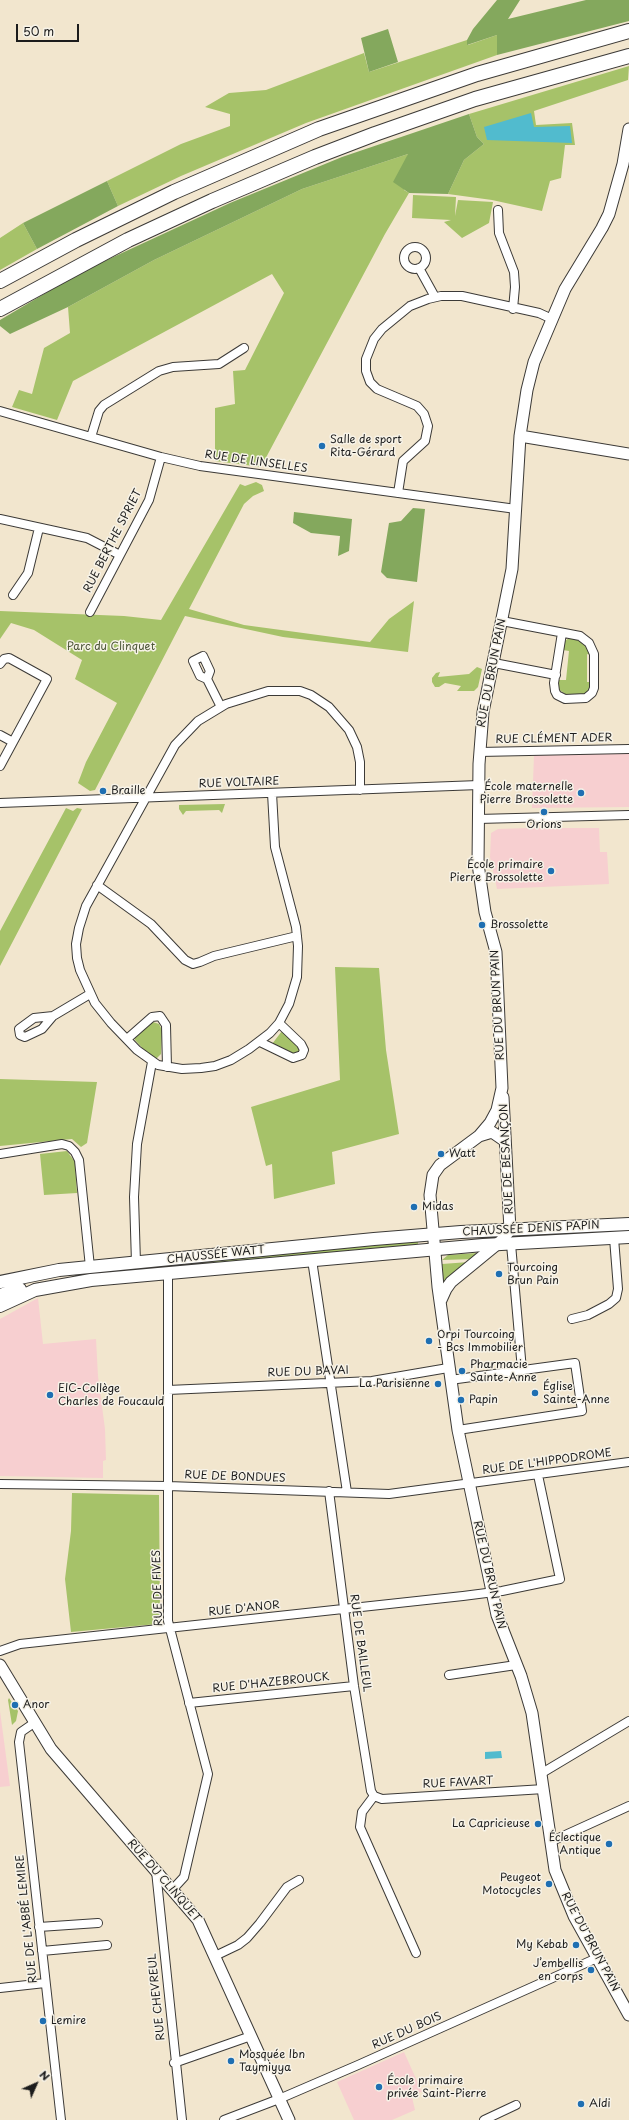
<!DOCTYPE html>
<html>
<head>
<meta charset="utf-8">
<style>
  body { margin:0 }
  #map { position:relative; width:629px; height:2120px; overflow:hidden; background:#f2e6ce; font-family:"Playpen Sans",sans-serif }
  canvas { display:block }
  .north { position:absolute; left:16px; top:2064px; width:40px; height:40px; -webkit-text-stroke:3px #f7f3e8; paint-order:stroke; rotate:45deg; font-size:11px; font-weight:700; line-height:16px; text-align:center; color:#1c1c1c }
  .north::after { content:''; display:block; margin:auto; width:14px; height:18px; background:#1c1c1c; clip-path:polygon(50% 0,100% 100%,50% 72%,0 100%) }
  .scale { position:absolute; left:16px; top:24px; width:63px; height:18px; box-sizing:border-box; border:2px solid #1c1c1c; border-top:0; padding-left:5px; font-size:12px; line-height:14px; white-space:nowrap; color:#1c1c1c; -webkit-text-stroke:3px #f7f3e8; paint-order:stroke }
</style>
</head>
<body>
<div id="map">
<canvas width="629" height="2120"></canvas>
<div class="north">N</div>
<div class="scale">50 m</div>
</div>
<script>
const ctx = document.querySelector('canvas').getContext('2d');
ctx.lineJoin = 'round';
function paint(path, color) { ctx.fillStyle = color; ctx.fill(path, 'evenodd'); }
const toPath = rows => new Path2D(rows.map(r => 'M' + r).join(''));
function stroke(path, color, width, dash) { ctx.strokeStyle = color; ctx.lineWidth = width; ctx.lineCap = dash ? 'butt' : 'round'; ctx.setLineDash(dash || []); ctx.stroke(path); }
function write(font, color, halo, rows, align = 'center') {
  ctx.font = font + ' "Playpen Sans",sans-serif'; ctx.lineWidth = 3; ctx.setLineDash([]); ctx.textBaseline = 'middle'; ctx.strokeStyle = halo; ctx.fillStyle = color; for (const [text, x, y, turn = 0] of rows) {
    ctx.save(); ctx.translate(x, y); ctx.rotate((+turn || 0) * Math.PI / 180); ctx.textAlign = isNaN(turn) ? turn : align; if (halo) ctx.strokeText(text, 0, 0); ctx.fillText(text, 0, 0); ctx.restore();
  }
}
paint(toPath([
  [629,752,629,807,532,808,534,755],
  [529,828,599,828,600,852,607,852,609,884,497,889,490,857,491,833,498,829],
  [38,1298,43,1344,96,1339,98,1376,105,1429,106,1460,103,1461,103,1478,0,1476,0,1319],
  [0,1711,10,1786,0,1787],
  [404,2052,422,2092,411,2093,415,2110,392,2120,354,2120,337,2082]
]), '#f7cfd0');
paint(toPath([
  [497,35,497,55,306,123,181,176,118,206,107,181,181,144,230,126,230,114,205,107,229,93,266,90,364,53,369,72,467,40,468,45],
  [629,66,628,80,534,111,536,125,572,123,575,145,565,145,561,178,550,181,542,211,492,200,448,194,464,160,484,144,477,137,469,114],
  [408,154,404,190,409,193,385,234,261,467,215,461,215,408,235,404,233,371,245,370,284,293,272,274,73,381,57,420,12,407,19,390,32,394,44,348,70,333,68,307,154,260,302,189],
  [413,195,456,197,455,216,458,200,493,202,489,223,462,238,444,222,451,220,412,218],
  [23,223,37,249,0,270,0,238],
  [256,482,262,485,264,491,253,496,244,504,189,609,244,625,370,642,389,619,414,601,408,652,283,637,185,616,95,790,90,791,78,783,86,762,117,703,75,679,82,660,34,630,11,623,0,639,0,611,124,616,161,620,240,484,245,486],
  [569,638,582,641,591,651,591,655,587,654,587,682,590,682,590,689,585,694,567,695,558,689,559,680,566,680,569,651,563,650,565,641],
  [477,667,482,669,478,687,474,691,457,691,461,686,445,683,439,687,435,687,432,682,432,678,436,673,440,672,438,677,469,674],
  [225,804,222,813,219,810,186,811,183,815,179,809,179,805],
  [66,808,73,811,77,808,82,809,0,966,0,931],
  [335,967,379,968,386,1050,399,1134,332,1152,335,1184,274,1199,272,1164,266,1166,251,1107,340,1080],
  [153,1022,159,1024,162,1030,161,1054,157,1058,154,1058,144,1050,135,1040,135,1037],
  [282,1031,301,1047,299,1052,294,1055,272,1044],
  [0,1079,97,1082,87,1143,81,1147,72,1139,0,1146],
  [67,1151,75,1162,77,1193,44,1195,40,1154],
  [418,1239,418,1245,259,1260,185,1264,185,1262],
  [477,1253,474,1259,442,1260,448,1255],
  [469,1262,445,1282,443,1282,442,1264],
  [72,1493,159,1495,160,1617,157,1624,71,1632,65,1579,71,1531],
  [9,1698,18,1711,16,1721,12,1725,8,1700]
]), '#a6c269');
paint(toPath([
  [497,0,520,0,508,19,586,0,629,0,629,21,497,55,497,35,467,45,467,40,473,29],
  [388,29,398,62,369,72,361,38],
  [469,114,477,137,484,144,464,160,448,194,409,193,393,182,408,154,302,189,154,260,68,307,10,334,0,326,0,320,83,271,230,203,342,157],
  [107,181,118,206,37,249,23,223],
  [413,508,425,509,417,582,387,578,381,572,389,523,401,521],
  [294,512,352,519,349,551,338,556,340,536,311,533,293,523]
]), '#84a85d');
paint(toPath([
  [531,113,534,127,570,126,572,143,487,140,484,127],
  [501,1751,502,1758,485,1759,485,1752]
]), '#51bbce');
const street = toPath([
  [498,210,499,233,514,272,515,287,513,309],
  '404 258a11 11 0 1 1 22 0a11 11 0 1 1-22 0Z',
  [419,268,435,297],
  [0,411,161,457,200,466,516,509],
  [91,437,99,411,104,405,159,371,173,367,219,364,244,348],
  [398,493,403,461,425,441,428,426,424,414,417,406,377,389,370,382,366,371,366,359,374,339,382,329,410,306,428,299,441,296,462,296,539,313,552,319],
  [0,519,87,538,120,555],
  [13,595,28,573,39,528],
  [90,612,149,500,161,457],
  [502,621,580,636,589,643,594,654,594,688,592,693,586,698,565,699,557,695,555,691,554,683,562,633],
  [494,663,556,675],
  [0,664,4,659,9,658,47,679,0,766],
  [207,679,200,676,193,661,203,656,210,671,207,679,221,707],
  [0,735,13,742],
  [479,752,629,749],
  [272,793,275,847,296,927,298,946,297,977,289,1004,279,1023,270,1033,249,1049,231,1060,215,1066,201,1068,182,1069,158,1065,137,1050,111,1023,95,1003,80,970,77,958,76,944,79,928,86,906,175,745,198,721,226,704,268,691,300,691,311,695,329,707,349,730,357,747,360,762,360,790],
  [0,803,479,785],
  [478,819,629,815],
  [97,885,151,924,185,960,193,964,200,962,214,956,297,936],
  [53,1016,42,1029,25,1037,20,1035,19,1029,34,1018,53,1016,90,994],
  [127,1039,152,1017,160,1016,166,1025,167,1067],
  [260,1042,293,1058,302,1055,304,1050,301,1044,279,1023],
  [0,1154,62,1144,69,1146,75,1152,79,1160,90,1267],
  [511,1244,522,1370],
  [312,1260,347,1492],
  [136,1263,134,1197,137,1144,152,1062],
  [168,1273,168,1621,208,1774,184,1877,172,1890],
  [572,1319,588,1315,609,1304,616,1298,618,1289,614,1238],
  [450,1380,575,1363,582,1411,458,1430],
  [168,1390,372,1381,448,1368],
  [0,1484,168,1486,389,1494,629,1462],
  [329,1491,354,1686,371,1791,374,1796],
  [0,1651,20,1644,463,1596,502,1591,560,1579,538,1475],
  [449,1675,516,1665],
  [189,1703,354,1686],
  [34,1723,21,1732,19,1742,61,2120],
  [542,1773,629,1721],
  [374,1796,362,1812,360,1827,416,1953],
  [374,1796,382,1799,544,1789],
  [550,1842,629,1806],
  [156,1871,182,2120],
  [39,1927,98,1923],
  [42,1951,107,1945],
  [215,1956,238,1945,247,1938,260,1923,287,1887,299,1880],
  [0,1988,45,1983],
  [174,2063,251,2036],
  [224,2120,279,2099,358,2065,597,1958],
  [484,2120,516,2105]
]);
const secondary = toPath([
  [629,129,623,164,609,214,602,228,565,289,534,362,527,390,520,436,512,569,483,712,479,764,478,864,485,912,496,952,502,1088,497,1110,490,1123,479,1136,440,1165,433,1175,430,1195,438,1287,458,1430,497,1615,521,1676,532,1713,555,1870,574,1916,629,2015],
  [520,436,629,454],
  [479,1136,492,1132,505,1141],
  [441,1300,446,1289,451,1282,501,1241,510,1230,503,1097],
  [0,1665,51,1749,198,1920,289,2120]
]);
const primary = toPath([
  [0,1282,59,1270,374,1239,461,1232,629,1224],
  [0,1295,20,1289],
  [0,1306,35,1290,91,1280,483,1245,629,1237]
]);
const highway = toPath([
  [0,281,76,240,174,192,319,129,477,74,629,31],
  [0,309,128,240,212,201,315,157,375,134,475,99,629,56]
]);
stroke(street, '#3c3a37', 10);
stroke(secondary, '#3c3a37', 13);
stroke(primary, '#3c3a37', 14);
stroke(highway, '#3c3a37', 16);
stroke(street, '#fff', 8);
stroke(secondary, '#fff', 11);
stroke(primary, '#fff', 12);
stroke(highway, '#fff', 14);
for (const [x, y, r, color] of [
  [322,446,4,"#1f6fb2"],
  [103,791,4,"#1f6fb2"],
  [581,793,4,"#1f6fb2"],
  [544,812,4,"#1f6fb2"],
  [551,871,4,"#1f6fb2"],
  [482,925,4,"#1f6fb2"],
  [441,1154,4,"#1f6fb2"],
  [414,1207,4,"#1f6fb2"],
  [499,1274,4,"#1f6fb2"],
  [429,1341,4,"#1f6fb2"],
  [462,1371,4,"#1f6fb2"],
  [438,1384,4,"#1f6fb2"],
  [535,1393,4,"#1f6fb2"],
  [50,1395,4,"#1f6fb2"],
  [461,1400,4,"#1f6fb2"],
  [15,1705,4,"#1f6fb2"],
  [538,1824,4,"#1f6fb2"],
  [609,1844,4,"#1f6fb2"],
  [549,1884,4,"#1f6fb2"],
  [576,1945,4,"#1f6fb2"],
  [591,1970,4,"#1f6fb2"],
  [43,2021,4,"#1f6fb2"],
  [231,2061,4,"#1f6fb2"],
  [379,2087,4,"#1f6fb2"],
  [581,2104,4,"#1f6fb2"]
]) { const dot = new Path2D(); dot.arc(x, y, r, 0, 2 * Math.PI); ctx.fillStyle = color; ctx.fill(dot); stroke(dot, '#f7f3e8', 1.5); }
write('11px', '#1c1c1c', '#f7f3e8', [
  ["Salle de sport",330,440],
  ["Rita-Gérard",330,453],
  ["École maternelle",573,787,"right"],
  ["Pierre Brossolette",573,800,"right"],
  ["Braille",111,791],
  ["Orions",544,825,"center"],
  ["École primaire",543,865,"right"],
  ["Pierre Brossolette",543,878,"right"],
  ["Brossolette",490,925],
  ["Watt",449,1154],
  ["Midas",422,1207],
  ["Tourcoing",507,1268],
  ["Brun Pain",507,1281],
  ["Orpi Tourcoing",437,1335],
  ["- Bcs Immobilier",437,1348],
  ["Pharmacie",470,1365],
  ["Sainte-Anne",470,1378],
  ["La Parisienne",430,1384,"right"],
  ["Église",543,1387],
  ["Sainte-Anne",543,1400],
  ["EIC-Collège",58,1389],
  ["Charles de Foucauld",58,1402],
  ["Papin",469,1400],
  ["Anor",23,1705],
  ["La Capricieuse",530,1824,"right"],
  ["Éclectique",601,1838,"right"],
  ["Antique",601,1851,"right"],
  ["Peugeot",541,1878,"right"],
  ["Motocycles",541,1891,"right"],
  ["My Kebab",568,1945,"right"],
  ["J’embellis",583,1964,"right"],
  ["en corps",583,1977,"right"],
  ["Lemire",51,2021],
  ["Mosquée Ibn",239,2055],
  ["Taymiyya",239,2068],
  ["École primaire",387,2081],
  ["privée Saint-Pierre",387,2094],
  ["Aldi",589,2104]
], 'left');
write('11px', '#1c1c1c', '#f7f3e8', [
  ["RUE DE LINSELLES",256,462,8],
  ["RUE BERTHE SPRIET",113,541,-63],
  ["RUE DU BRUN PAIN",492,673,-79],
  ["RUE CLÉMENT ADER",554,739,-1],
  ["RUE VOLTAIRE",239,783,-2],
  ["RUE DU BRUN PAIN",498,1005,-93],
  ["RUE DE BESANÇON",507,1159,-93],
  ["CHAUSSÉE DENIS PAPIN",531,1229,-3],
  ["CHAUSSÉE WATT",216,1255,-6],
  ["RUE DU BAVAI",308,1372,-2],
  ["RUE DE L'HIPPODROME",547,1462,-8],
  ["RUE DE BONDUES",235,1477,2],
  ["RUE DU BRUN PAIN",489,1575,77],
  ["RUE DE FIVES",158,1588,-92],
  ["RUE D'ANOR",244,1609,-6],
  ["RUE DE BAILLEUL",360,1643,82],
  ["RUE D'HAZEBROUCK",271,1683,-6],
  ["RUE FAVART",458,1783,-3],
  ["RUE DU CLINQUET",164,1881,49],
  ["RUE DE L'ABBÉ LEMIRE",27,1919,-96],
  ["RUE DU BRUN PAIN",590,1942,62],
  ["RUE CHEVREUL",157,1997,-96],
  ["RUE DU BOIS",407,2031,-24]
]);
write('11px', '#4c5637', '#f7f3e8', [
  ["Parc du Clinquet",111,647]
]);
</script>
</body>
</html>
